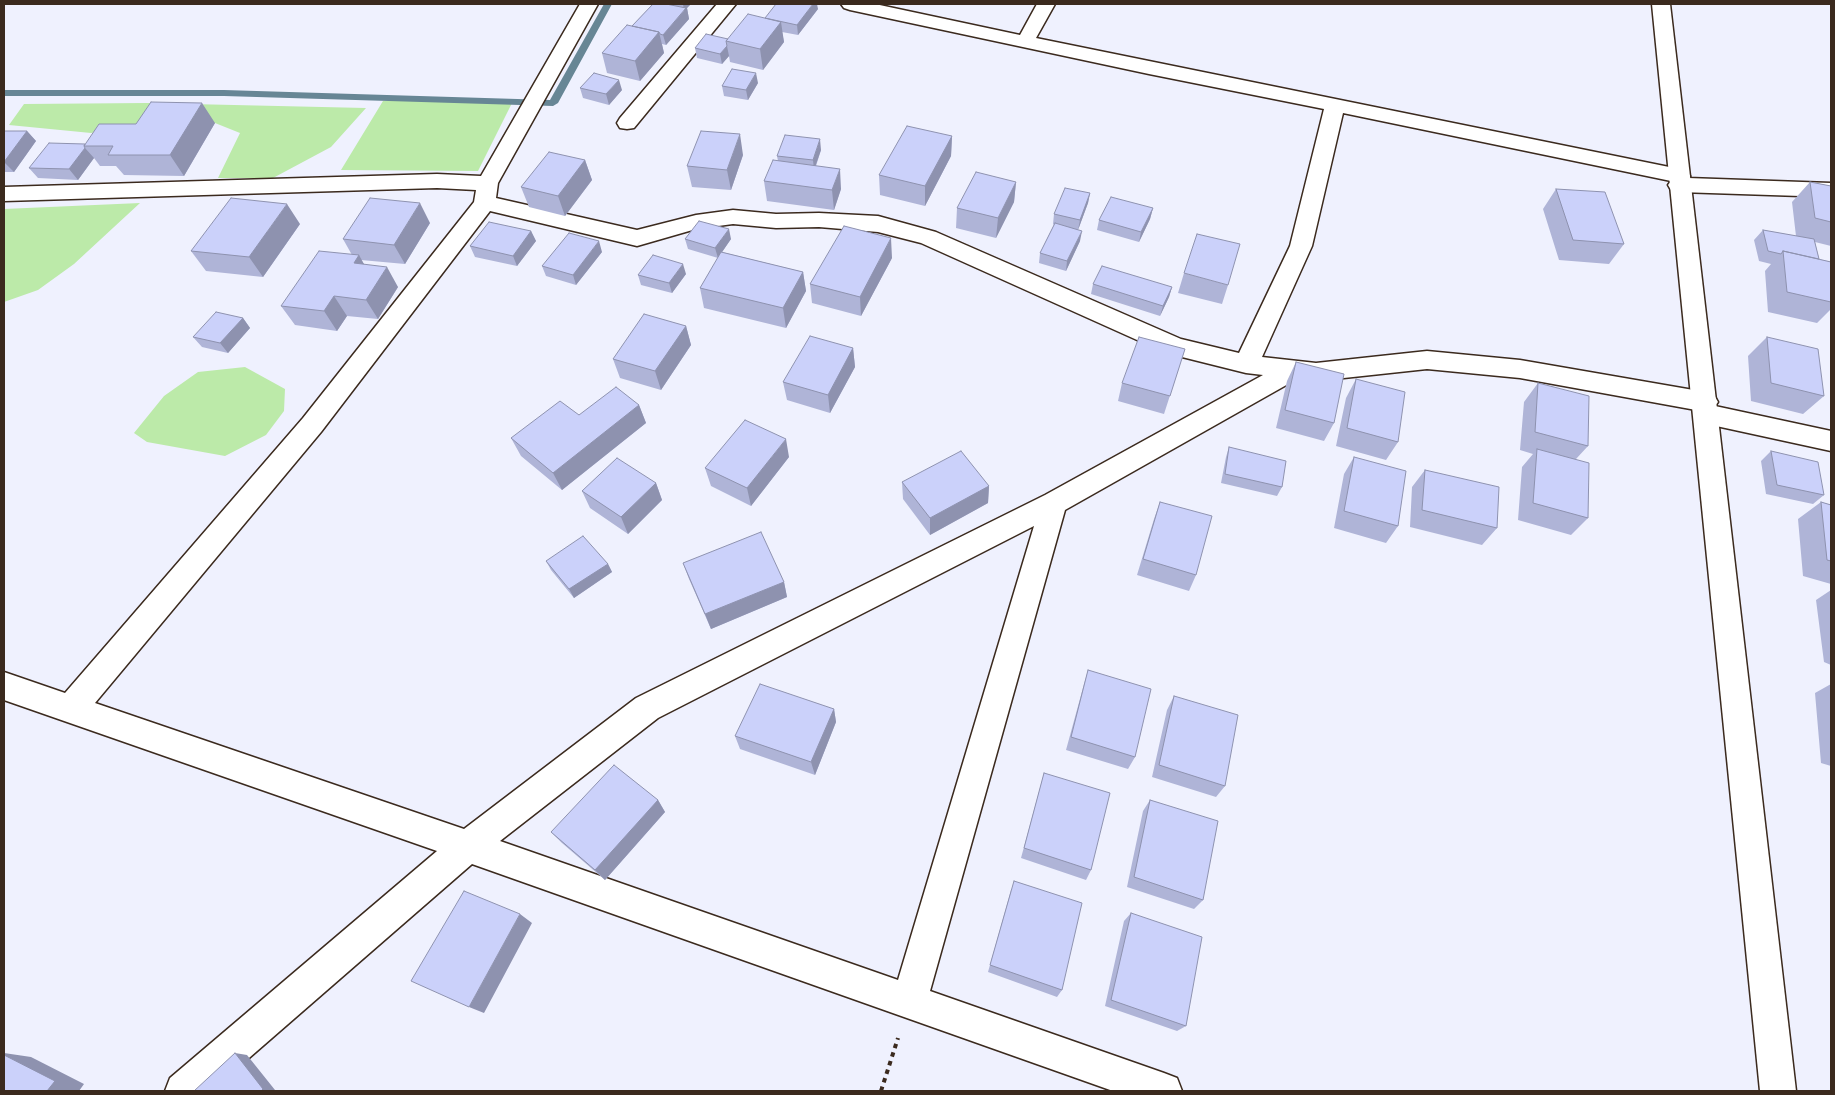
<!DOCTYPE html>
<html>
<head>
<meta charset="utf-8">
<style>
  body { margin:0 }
  #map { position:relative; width:1835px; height:1095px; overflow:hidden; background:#eff1fe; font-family:"Indie Flower",sans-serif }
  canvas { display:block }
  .frame { position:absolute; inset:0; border:5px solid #3b2a1e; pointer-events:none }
</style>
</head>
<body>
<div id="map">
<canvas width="1835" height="1095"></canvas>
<div class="frame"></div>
</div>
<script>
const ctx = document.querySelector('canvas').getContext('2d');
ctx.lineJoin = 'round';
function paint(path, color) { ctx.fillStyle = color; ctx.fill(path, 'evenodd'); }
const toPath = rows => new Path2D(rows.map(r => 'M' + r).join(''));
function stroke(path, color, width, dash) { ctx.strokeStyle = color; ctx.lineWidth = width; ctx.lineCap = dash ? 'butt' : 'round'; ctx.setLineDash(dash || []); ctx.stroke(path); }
paint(toPath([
  [383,101,513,101,478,171,341,170],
  [146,103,366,108,331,147,273,178,218,178,240,133,215,123,136,125,91,133,9,125,24,104],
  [140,203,74,264,38,290,4,302,4,209],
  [245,367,285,389,284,411,266,435,225,456,147,442,134,433,164,396,198,372]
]), '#bceaa9');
paint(toPath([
  [604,4,612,4,558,103,553,106,224,96,4,96,4,90,224,90,550,100,604,4]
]), '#678695');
const minor = toPath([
  [580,4,598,4,498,183,496,198,637,230,696,215,733,210,776,214,819,213,878,216,936,232,1181,339,1239,353,1290,246,1324,109,1149,74,850,10,844,8,841,4,875,4,1020,35,1037,4,1055,4,1036,38,1679,169,1687,171,1690,176,1688,178,1831,183,1831,197,1679,192,1671,190,1668,185,1671,181,1343,113,1312,246,1262,357,1316,363,1427,351,1520,360,1705,392,1714,395,1718,402,1715,406,1831,431,1831,451,1707,424,1698,421,1694,414,1696,410,1520,378,1427,369,1316,381,1297,379,1065,510,930,991,1164,1073,1177,1078,1182,1091,1113,1091,472,864,211,1091,165,1091,170,1078,437,851,4,700,4,672,65,693,303,418,474,202,476,190,437,188,4,201,4,187,437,174,481,176,580,4],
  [490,211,637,246,696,229,733,224,776,228,819,227,878,232,921,243,1166,353,1246,373,1263,375,1045,495,636,698,464,829,95,703,321,432,490,211],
  [1034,526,898,980,500,841,658,718,1034,526],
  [717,4,736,4,634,128,627,129,620,128,617,123,620,118,717,4]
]);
const tertiary = toPath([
  [1652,4,1670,4,1796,1091,1760,1091,1652,4]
]);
stroke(minor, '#3b2a1e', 3);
stroke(tertiary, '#3b2a1e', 3);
stroke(toPath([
  [881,1091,898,1038]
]), '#3b2a1e', 4, [4.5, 4.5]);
paint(minor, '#fff');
paint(tertiary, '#fff');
paint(toPath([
  [653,4,691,4,687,8,689,19,666,45,662,44,664,53,640,81,607,73,602,53,632,26],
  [818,9,798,35,782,32,784,42,763,70,730,62,729,56,722,64,697,58,695,48,728,39,765,18],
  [758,83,748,100,724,96,722,86],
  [580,88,622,90,609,105,583,98],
  [215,123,184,176,124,175,116,166,100,166,94,158,78,180,38,178,29,168,136,124],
  [4,131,27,131,36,141,14,172,4,172],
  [952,136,951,156,925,206,880,195,879,175],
  [821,150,816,166,841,189,834,210,767,201,764,181,778,161,777,156],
  [743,155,731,190,692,187,687,166],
  [585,160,592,180,565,216,529,207,521,187],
  [1016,182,1014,202,996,238,956,228,957,208],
  [1810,182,1831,186,1831,246,1815,242,1819,259,1831,262,1831,309,1817,323,1768,312,1765,271,1771,264,1759,261,1754,240,1763,230,1796,236,1792,202],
  [1556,189,1624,244,1609,264,1559,260,1543,209],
  [1090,193,1088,203,1078,230,1080,241,1066,271,1039,263,1040,253,1054,225,1053,224,1054,214],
  [1153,208,1150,219,1139,242,1097,230,1099,220],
  [430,223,405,264,361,260,364,264,398,287,378,319,347,316,337,331,295,325,281,306,352,255,343,239],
  [300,224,263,277,206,271,191,251],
  [531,231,536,241,517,266,475,257,470,246],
  [685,239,731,239,722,252,803,272,806,291,786,328,704,308,700,288,718,258,688,249],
  [602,252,576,285,546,276,542,266],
  [892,258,861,316,812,303,810,284],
  [1184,273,1228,285,1222,304,1178,293],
  [686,274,672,293,641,285,638,275],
  [1093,284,1172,287,1169,297,1160,316,1091,294],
  [243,318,250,328,228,353,202,347,193,337],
  [686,326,691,345,661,390,620,378,613,359],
  [1767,337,1824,396,1803,414,1751,401,1748,356],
  [853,348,855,367,830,413,787,400,783,382],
  [1185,349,1164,414,1118,401,1122,383],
  [1296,362,1334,423,1324,441,1276,428,1287,381],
  [1356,379,1398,442,1386,460,1336,446,1346,398],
  [1538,383,1588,446,1576,459,1588,518,1571,535,1518,520,1522,467,1533,454,1520,450,1524,402],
  [639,405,646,423,562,490,521,456,511,438,579,415],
  [1229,447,1282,487,1277,496,1221,483,1226,457],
  [1771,451,1824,495,1813,504,1766,494,1761,461],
  [789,457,751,506,711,486,705,468],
  [1354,457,1398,526,1386,543,1334,528,1344,474],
  [1425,470,1497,528,1482,545,1410,527,1412,487],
  [902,482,989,486,988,503,930,535,903,499],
  [656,483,662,500,628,534,590,508,582,491],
  [1160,502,1196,575,1189,591,1137,575,1154,519],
  [1821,502,1831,505,1831,584,1803,576,1798,519],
  [546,561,608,564,612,572,574,598,551,570],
  [683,563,784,582,787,597,711,629,689,579],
  [1831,590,1831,665,1824,662,1816,600],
  [1088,670,1135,757,1128,769,1066,750,1084,684],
  [1831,684,1831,766,1821,763,1815,693],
  [1174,696,1225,786,1216,797,1152,777,1167,710],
  [834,709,836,722,815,775,740,749,735,736],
  [1044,773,1091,870,1086,880,1021,858],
  [658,800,665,812,605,880,562,843,551,832],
  [1150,800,1203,900,1194,909,1127,887,1143,811],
  [1011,890,1062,990,1057,997,988,972],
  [1131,913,1186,1026,1177,1031,1105,1006,1124,921]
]), '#afb4d7');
paint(toPath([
  [683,4,691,4,687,8,689,19,666,45,663,35,684,11],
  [813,4,817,4,818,9,798,35,797,25],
  [781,22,784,42,763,70,760,49],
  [659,32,664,53,640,81,635,61],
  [727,46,729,56,722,64,720,54],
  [756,73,758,83,748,100,746,90],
  [619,80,622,90,609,105,606,94],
  [202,103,215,123,184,176,170,155],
  [27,131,36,141,14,172,4,162],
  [740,134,743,155,731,190,727,170],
  [952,136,951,156,925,206,925,186],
  [820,139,821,150,814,170,813,160],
  [85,148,94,158,78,180,69,169],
  [585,160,592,180,565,216,558,196],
  [840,169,841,189,834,210,832,190],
  [1016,182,1014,202,996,238,998,218],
  [1090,193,1088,203,1078,230,1080,220],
  [420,203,430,223,405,264,394,245],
  [287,204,300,224,263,277,249,257],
  [1153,208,1150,219,1139,242,1141,232],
  [729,229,731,239,718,258,715,248],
  [531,231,536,241,517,266,513,256],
  [1082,231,1080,241,1066,271,1067,261],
  [891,238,892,258,861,316,860,297],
  [599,241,602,252,576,285,573,275],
  [359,255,370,275,354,263],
  [683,264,686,274,672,293,669,283],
  [387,267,398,287,378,319,366,300],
  [803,272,806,291,786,328,783,308],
  [1172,287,1169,297,1160,316,1163,306],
  [334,296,347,316,337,331,324,311],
  [243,318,250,328,228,353,220,343],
  [686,326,691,345,661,390,655,371],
  [853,348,855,367,830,413,828,395],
  [639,405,646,423,562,490,553,473],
  [786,439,789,457,751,506,747,488],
  [656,483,662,500,628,534,621,517],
  [989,486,988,503,930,535,930,518],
  [608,564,612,572,574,598,569,589],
  [784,582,787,597,711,629,705,614],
  [834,709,836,722,815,775,811,762],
  [658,800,665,812,605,880,595,870],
  [520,914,532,923,484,1013,469,1007],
  [4,1053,31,1057,84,1084,79,1091,47,1091,4,1055],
  [235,1053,247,1055,275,1090,274,1091,261,1091]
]), '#8e92af');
const building = toPath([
  [653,4,666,4,686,8,663,35,660,34,659,32,632,26,653,4],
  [776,4,813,4,797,25,765,18,776,4],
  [748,14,781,22,760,49,726,41,748,14],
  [627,25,659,32,635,61,602,53,627,25],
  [706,34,728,39,726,41,727,46,720,54,695,48,706,34],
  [732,69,756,73,746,90,722,86,732,69],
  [594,73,619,80,606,94,580,88,594,73],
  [151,102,202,103,170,155,108,155,113,146,84,146,99,124,136,124,151,102],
  [907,126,952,136,925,186,879,175,907,126],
  [4,131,27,131,4,162,4,131],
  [701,131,740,134,727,170,687,166,701,131],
  [785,135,820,139,813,160,777,156,785,135],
  [49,143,85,144,84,146,85,148,69,169,29,168,49,143],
  [549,152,585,160,558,196,521,187,549,152],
  [773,160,840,169,832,190,764,181,773,160],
  [976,172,1016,182,998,218,957,208,976,172],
  [1810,182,1831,186,1831,222,1815,218,1810,182],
  [1065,188,1090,193,1080,220,1054,214,1065,188],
  [1556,189,1605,192,1624,244,1573,240,1556,189],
  [1111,197,1153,208,1141,232,1099,220,1111,197],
  [231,198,287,204,249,257,191,251,231,198],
  [370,198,420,203,394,245,343,239,370,198],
  [699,221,729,229,715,248,685,239,699,221],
  [489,222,531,231,513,256,470,246,489,222],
  [1055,223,1082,231,1067,261,1040,253,1055,223],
  [844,226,891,238,860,297,810,284,844,226],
  [1763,230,1814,239,1819,259,1783,251,1781,254,1768,251,1763,230],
  [569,233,599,241,573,275,542,266,569,233],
  [1197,234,1240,244,1228,285,1184,273,1197,234],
  [319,251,359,255,354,263,387,267,366,300,334,296,324,311,281,306,319,251],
  [1783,251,1831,262,1831,302,1787,292,1783,251],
  [721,252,803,272,783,308,700,288,721,252],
  [653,255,683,264,669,283,638,275,653,255],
  [1102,266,1172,287,1163,306,1093,284,1102,266],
  [216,312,243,318,220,343,193,337,216,312],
  [644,314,686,326,655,371,613,359,644,314],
  [810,336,853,348,828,395,783,382,810,336],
  [1139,337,1185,349,1170,396,1122,383,1139,337],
  [1767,337,1818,349,1824,396,1771,383,1767,337],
  [1296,362,1344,374,1334,423,1285,410,1296,362],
  [1356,379,1405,392,1398,442,1347,428,1356,379],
  [1538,383,1589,396,1588,446,1535,432,1538,383],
  [616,387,639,405,553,473,511,438,560,401,579,415,616,387],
  [745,420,786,439,747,488,705,468,745,420],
  [1229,447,1286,461,1282,487,1225,474,1229,447],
  [1537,449,1589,463,1588,518,1533,503,1537,449],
  [961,451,989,486,930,518,902,482,961,451],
  [1771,451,1818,462,1824,495,1777,485,1771,451],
  [1354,457,1406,471,1398,526,1344,511,1354,457],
  [617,458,656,483,621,517,582,491,617,458],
  [1425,470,1499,487,1497,528,1422,510,1425,470],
  [1160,502,1212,516,1196,575,1143,559,1160,502],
  [1821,502,1831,505,1831,561,1827,560,1821,502],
  [761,532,784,582,705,614,683,563,761,532],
  [583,536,608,564,569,589,546,561,583,536],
  [1088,670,1151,689,1135,757,1071,737,1088,670],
  [760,684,834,709,811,762,735,736,760,684],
  [1174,696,1238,715,1225,786,1159,765,1174,696],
  [614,765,658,800,595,870,551,832,614,765],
  [1044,773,1110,793,1091,870,1024,848,1044,773],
  [1150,800,1218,821,1203,900,1134,877,1150,800],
  [1014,881,1082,903,1062,990,990,965,1014,881],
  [464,891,520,914,469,1007,411,981,464,891],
  [1131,913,1202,937,1186,1026,1111,1000,1131,913],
  [235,1053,263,1089,261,1091,194,1091,235,1053],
  [4,1055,55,1081,47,1091,4,1091,4,1055]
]);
paint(building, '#cbd1fa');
stroke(building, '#8e92af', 1);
</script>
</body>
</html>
